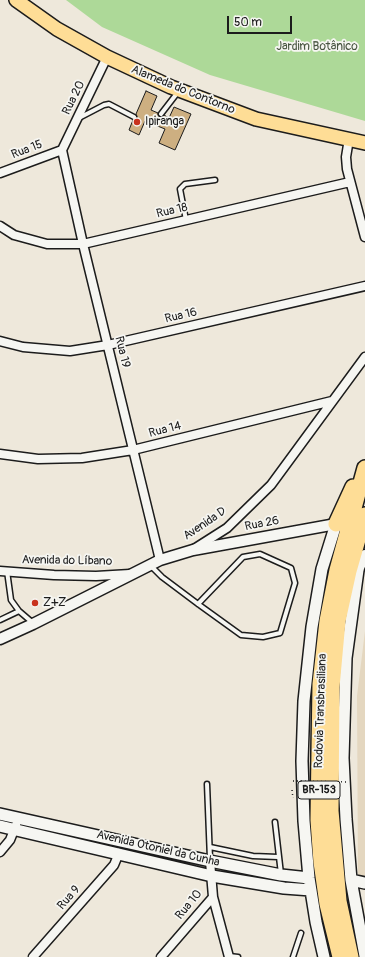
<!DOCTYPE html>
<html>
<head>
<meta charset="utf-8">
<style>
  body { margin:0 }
  #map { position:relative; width:365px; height:957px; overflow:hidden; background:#eee8db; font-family:Pangolin,sans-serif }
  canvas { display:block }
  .scale { position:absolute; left:227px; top:16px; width:65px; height:18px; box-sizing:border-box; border:2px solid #1c1c1c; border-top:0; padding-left:5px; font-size:12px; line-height:14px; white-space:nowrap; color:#1c1c1c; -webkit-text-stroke:3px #f6f6f2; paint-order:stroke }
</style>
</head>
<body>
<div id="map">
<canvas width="365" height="957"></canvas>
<div class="scale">50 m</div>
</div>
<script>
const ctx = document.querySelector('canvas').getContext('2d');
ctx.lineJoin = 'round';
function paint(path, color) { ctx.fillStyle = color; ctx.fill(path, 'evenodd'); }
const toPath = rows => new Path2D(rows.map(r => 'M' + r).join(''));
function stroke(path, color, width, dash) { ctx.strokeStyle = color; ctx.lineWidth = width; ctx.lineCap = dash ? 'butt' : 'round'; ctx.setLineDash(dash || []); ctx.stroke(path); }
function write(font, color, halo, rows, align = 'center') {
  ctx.font = font + ' Pangolin,sans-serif'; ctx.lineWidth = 3.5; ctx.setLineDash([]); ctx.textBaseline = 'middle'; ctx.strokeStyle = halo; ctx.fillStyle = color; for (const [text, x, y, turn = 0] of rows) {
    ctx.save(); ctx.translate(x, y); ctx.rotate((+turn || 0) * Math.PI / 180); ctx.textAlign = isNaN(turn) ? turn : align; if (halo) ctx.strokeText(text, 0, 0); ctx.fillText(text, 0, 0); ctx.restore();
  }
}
paint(toPath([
  [365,631,365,877,358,875,357,696]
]), '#e4d7c0');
paint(toPath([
  [66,0,365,0,365,121,210,75,102,27]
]), '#add998');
const building = toPath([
  [146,91,157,96,151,110,158,113,159,117,162,117,164,115,169,118,174,107,191,114,175,150,159,143,165,129,145,121,139,135,129,130,133,120,137,118,136,114,146,91]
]);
paint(building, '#cdaf81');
stroke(building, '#1c1c1c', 1);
const service = toPath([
  [161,114,178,92],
  [79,118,104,105,109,104,134,117],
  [186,220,180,189,185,184,215,180],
  [150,565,162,577,198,604,241,635,263,637,280,633,295,583,291,568,260,554,243,557,198,604],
  [7,571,11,600,19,611,33,623],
  [0,620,19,611],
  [207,784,210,859],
  [275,822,281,874],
  [210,847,253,856,278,857],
  [229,956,238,957],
  [293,957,301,933]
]);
const minor = toPath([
  [349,139,346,157,347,169,365,237],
  [62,150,83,244,160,560],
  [62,150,107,57],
  [0,173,62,150],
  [0,226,14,235,47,244,83,244,350,182],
  [0,341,23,347,70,351,108,345,365,286],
  [0,454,38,459,82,458,133,450,332,401],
  [194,549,227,528,271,485,365,357],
  [0,571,54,575,96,576,130,574],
  [0,852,10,840,16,825],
  [213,897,229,957],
  [33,957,114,865,119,853],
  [161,957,213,897,210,861]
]);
const tertiary = toPath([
  [358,570,365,555],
  [0,639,33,624,160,560,193,550,336,524]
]);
const secondary = toPath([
  [358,570,346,658,343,758,346,819,351,880,365,956],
  [0,814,210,861,281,875,309,878],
  [0,826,212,876,284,888,311,890],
  [351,880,365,883],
  [324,957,316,922,309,878,304,821,302,761,304,701,312,627,322,569,336,524]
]);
const primary = toPath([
  [16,0,57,29,107,57,171,87,256,119,365,143]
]);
const motorway = toPath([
  [336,524,353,487],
  [340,957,327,904,321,862,318,820,320,684,327,621,337,570,365,468],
  [351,957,339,901,331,811,332,687,338,621,349,571,365,515]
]);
stroke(service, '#1c1c1c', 7);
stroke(minor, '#1c1c1c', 11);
stroke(tertiary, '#1c1c1c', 13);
stroke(secondary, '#1c1c1c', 14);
stroke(primary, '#1c1c1c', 16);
stroke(motorway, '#1c1c1c', 18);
stroke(toPath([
  [292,790,293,798]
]), '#1c1c1c', 1.5, [1, 3]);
stroke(service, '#f6f6f2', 4);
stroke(minor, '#f6f6f2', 8);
stroke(tertiary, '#f6f6f2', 10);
stroke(secondary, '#f6f6f2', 11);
stroke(primary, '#fedd96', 13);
stroke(motorway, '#fedd96', 15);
stroke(toPath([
  [293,781,349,782]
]), '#1c1c1c', 1.5, [1, 3]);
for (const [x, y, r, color] of [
  [137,122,4,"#c8321e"],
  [35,603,4,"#c8321e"]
]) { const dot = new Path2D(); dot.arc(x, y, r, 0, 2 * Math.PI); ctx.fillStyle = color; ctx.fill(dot); stroke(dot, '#f6f6f2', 1.5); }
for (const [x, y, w] of [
  [319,790,42]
]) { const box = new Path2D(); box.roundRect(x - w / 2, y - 9, w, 18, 3); ctx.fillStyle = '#f6f6f2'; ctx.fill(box); stroke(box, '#1c1c1c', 1); }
write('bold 11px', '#1c1c1c', null, [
  ["BR-153",319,790]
]);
write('12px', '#485541', '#f6f6f2', [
  ["Jardim Botânico",317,47]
]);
write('12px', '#1c1c1c', '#f6f6f2', [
  ["Alameda do Contorno",183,90,22],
  ["Rua 20",74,98,-64],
  ["Rua 15",27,150,-21],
  ["Rua 18",172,211,-13],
  ["Rua 16",181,316,-13],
  ["Rua 19",122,352,76],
  ["Rua 14",165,430,-14],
  ["Avenida D",205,524,-34],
  ["Rua 26",262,524,-11],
  ["Avenida do Líbano",67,561,1],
  ["Rodovia Transbrasiliana",321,711,-88],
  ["Avenida Otoniel da Cunha",158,849,13],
  ["Rua 9",69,898,-49],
  ["Rua 10",189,905,-51]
]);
write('12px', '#1c1c1c', '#f6f6f2', [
  ["Ipiranga",145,122],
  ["Z+Z",43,603]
], 'left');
</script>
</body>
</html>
